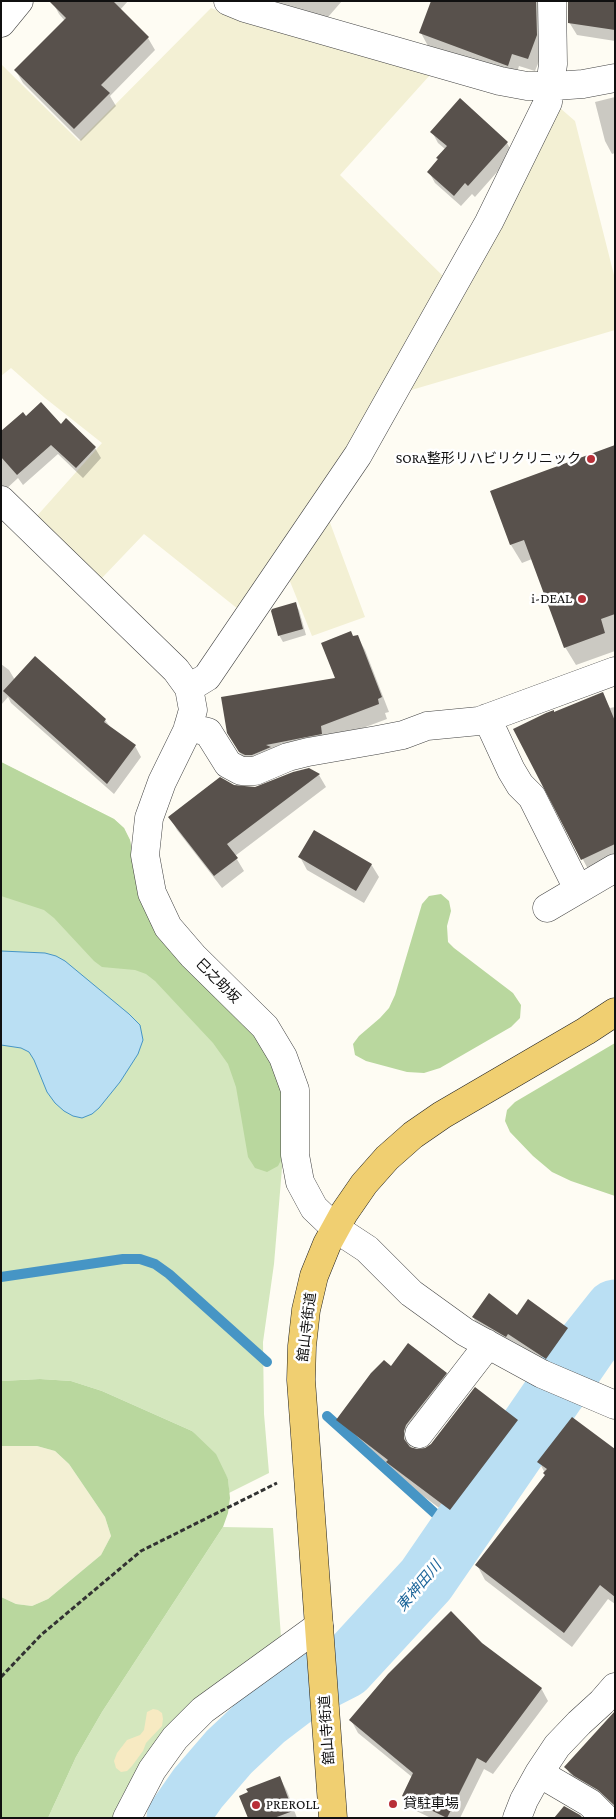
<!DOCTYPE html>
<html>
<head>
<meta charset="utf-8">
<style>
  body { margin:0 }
  #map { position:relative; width:616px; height:1819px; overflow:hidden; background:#fefcf3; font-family:"Crimson Pro",serif }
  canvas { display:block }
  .frame { position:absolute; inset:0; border:2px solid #101010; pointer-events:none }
</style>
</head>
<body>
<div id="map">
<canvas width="616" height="1819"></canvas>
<div class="frame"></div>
</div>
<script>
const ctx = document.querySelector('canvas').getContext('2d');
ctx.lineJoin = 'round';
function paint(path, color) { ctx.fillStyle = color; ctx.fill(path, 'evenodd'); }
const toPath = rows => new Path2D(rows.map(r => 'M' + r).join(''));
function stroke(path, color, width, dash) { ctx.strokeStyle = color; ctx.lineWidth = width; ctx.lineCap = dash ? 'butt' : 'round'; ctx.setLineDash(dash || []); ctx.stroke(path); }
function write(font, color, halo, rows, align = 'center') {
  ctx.font = font + ' "Crimson Pro","Noto Sans JP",serif'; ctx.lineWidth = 5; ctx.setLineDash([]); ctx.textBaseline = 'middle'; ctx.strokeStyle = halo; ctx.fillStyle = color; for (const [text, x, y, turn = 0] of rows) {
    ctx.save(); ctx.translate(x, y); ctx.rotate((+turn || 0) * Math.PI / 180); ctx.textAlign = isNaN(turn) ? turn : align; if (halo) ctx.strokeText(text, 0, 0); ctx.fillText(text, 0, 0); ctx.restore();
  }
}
paint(toPath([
  [211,8,242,20,430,75,340,175,443,276,347,448,238,609,144,534,101,579,36,517,102,443,45,398,11,368,1,376,1,64,79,141],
  [560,108,575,121,615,279,615,330,408,391],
  [329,520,365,617,312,636,289,579],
  [1,1446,37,1446,55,1451,69,1464,105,1517,111,1536,101,1555,48,1599,32,1606,16,1604,1,1597]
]), '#f3f0d4');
paint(toPath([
  [1,762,114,819,124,828,130,840,140,896,283,1156,274,1264,263,1342,264,1414,269,1473,229,1493,228,1479,192,1431,102,1391,71,1381,40,1379,1,1381],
  [223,1527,273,1528,281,1637,141,1763,121,1798,113,1818,48,1818,76,1757,102,1712]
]), '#d4e7be');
paint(toPath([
  [1,762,114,819,124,828,130,840,140,896,254,1035,271,1063,282,1093,283,1156,278,1166,267,1172,255,1168,248,1157,236,1087,228,1064,213,1043,155,981,146,974,135,970,102,967,94,961,54,918,44,910,1,896],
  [441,894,449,901,451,911,447,926,448,942,454,948,513,993,521,1005,520,1018,511,1027,440,1068,424,1073,407,1072,366,1061,355,1055,353,1044,359,1036,380,1018,389,1008,395,995,422,904,429,896],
  [615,1043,615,1196,571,1181,552,1172,533,1156,510,1132,505,1121,507,1110,515,1102],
  [40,1379,71,1381,102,1391,192,1431,216,1454,228,1479,230,1498,228,1513,223,1527,102,1712,76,1757,48,1818,1,1818,1,1597,16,1604,32,1606,48,1599,101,1555,111,1536,105,1517,69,1464,55,1451,37,1446,1,1446,1,1381]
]), '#b9d79e');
paint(toPath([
  [153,1709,158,1710,162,1713,163,1719,162,1726,146,1743,143,1751,132,1766,127,1771,121,1772,116,1768,114,1761,117,1753,127,1740,140,1735,144,1730,147,1712]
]), '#f7eac2');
const water = toPath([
  [1,951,45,953,56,956,65,961,129,1014,140,1025,143,1040,138,1054,120,1082,99,1108,92,1114,82,1118,73,1116,64,1111,55,1103,47,1092,34,1060,29,1052,21,1048,1,1045,1,951]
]);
paint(water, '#badff3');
stroke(water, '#4695c5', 1);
paint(toPath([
  [52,1,128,1,120,10,148,38,155,50,110,96,116,106,81,141,23,83,16,71,65,21,59,14],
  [257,1,342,1,322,24],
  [432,1,550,1,544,49,535,71,519,66,515,78,428,46,421,33],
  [615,1,615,41,577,35,569,22],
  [615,97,615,153,612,154,605,141,595,102],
  [432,132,507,143,513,154,475,197,472,194,461,206,435,183,429,172,445,149,438,143],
  [61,426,95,448,101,458,83,478,58,454,23,485,18,478,4,491,1,488,1,432],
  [615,446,615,651,576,665,565,647,532,559,522,563,511,545,491,491],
  [295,604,299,610,306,635,283,642,279,635],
  [357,636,365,650,389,712,385,713,387,719,328,741,249,767,237,748,337,679,354,638],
  [1,664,9,670,15,680,105,720,111,728,135,746,141,757,114,794,11,703,8,697,1,705],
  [602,694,610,708,615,707,615,858,589,871,515,730],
  [319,775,326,787,235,856,244,871,222,888,177,830,170,817,234,786,255,788],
  [300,857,371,864,379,877,364,903,307,870],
  [518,1316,567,1329,574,1341,554,1370,480,1329,473,1317],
  [391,1368,446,1373,453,1386,413,1438,411,1448,417,1451,517,1421,525,1434,458,1522,395,1475,392,1469,345,1433,337,1420],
  [539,1462,615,1463,615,1604,608,1599,572,1647,485,1580,477,1565,546,1475],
  [481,1644,541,1688,548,1701,493,1774,484,1769,460,1818,431,1818,410,1808,403,1796,412,1777,358,1733,351,1720],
  [615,1737,615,1810,573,1780,566,1767],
  [280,1778,287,1791,297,1818,249,1818]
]), '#0003');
stroke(toPath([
  [1,1277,123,1259,140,1259,155,1264,169,1274,267,1362],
  [327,1416,459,1535]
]), '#4695c5', 10);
stroke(toPath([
  [177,1818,198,1788,229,1752,264,1719,302,1690,345,1668,426,1580,588,1344,615,1310]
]), '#badff3', 61);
paint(toPath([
  [49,1,113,1,149,37,101,85,110,93,74,129,14,70,66,18],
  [431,1,536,1,537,35,528,59,512,54,508,66,419,33],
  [568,1,615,1,615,30,568,23],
  [460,98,508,142,468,186,465,183,454,196,427,172,438,159,436,158,447,146,430,132],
  [41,402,61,424,66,418,96,447,76,468,51,445,17,475,1,457,1,431,23,412,26,416],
  [615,445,615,614,601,619,605,633,564,648,524,540,510,545,490,491],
  [296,602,303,629,278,636,271,611,272,609],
  [351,631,353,636,358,635,382,697,378,699,379,704,321,726,322,734,266,745,271,747,252,755,245,755,239,752,227,733,221,697,335,678,321,643],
  [35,656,106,719,104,722,136,745,107,784,3,691],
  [603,692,615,721,615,844,581,860,513,729,546,713,554,710,554,712],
  [309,768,320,774,227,844,238,858,214,876,168,817,220,777,234,785,255,787,293,772],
  [314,830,372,864,356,891,298,857],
  [489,1293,517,1315,528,1299,568,1328,546,1359,508,1334,506,1337,472,1317],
  [408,1343,447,1373,406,1425,404,1431,404,1439,410,1447,417,1449,425,1448,431,1444,475,1387,518,1420,450,1510,386,1462,388,1460,336,1420,371,1373,384,1360,391,1366],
  [572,1417,615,1449,615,1597,600,1585,564,1633,475,1565,545,1475,543,1473,547,1469,537,1462],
  [451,1611,482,1643,542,1688,486,1763,477,1758,447,1818,402,1796,413,1773,349,1720,388,1674],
  [615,1711,615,1805,614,1805,598,1790,574,1776,564,1767],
  [280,1776,293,1811,274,1818,248,1818,239,1796,248,1792,246,1789],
  [564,1806,580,1815,583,1818,554,1818]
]), '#58514c');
const minor = toPath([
  [228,1,245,8,500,81,527,86,555,86,583,84,615,78],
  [1,23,19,1],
  [1,500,176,670,189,688,193,710,187,731,162,782,149,818,145,855,152,893,168,927,193,956,265,1027,283,1057,295,1090,295,1155,300,1182,314,1208,335,1228,367,1249,411,1293,465,1332,542,1374,615,1405],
  [189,688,207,677,358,455,489,222,548,102,553,64,552,1],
  [487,718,511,770,520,785,532,797,578,889],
  [188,727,208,732,228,764,241,771,255,771,288,757,308,752,377,740,403,735,427,726,479,721,615,671],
  [547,908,615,868],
  [419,1434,480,1355,486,1343],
  [539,1773,590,1803,605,1818],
  [127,1818,152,1770,175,1738,203,1710,319,1626],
  [517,1818,524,1800,539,1773,557,1746,579,1723,602,1702,615,1687]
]);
const major = toPath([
  [333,1818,301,1380,302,1346,306,1310,314,1276,327,1244,344,1213,364,1184,387,1158,413,1135,442,1115,586,1031,615,1012]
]);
stroke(minor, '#434343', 29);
stroke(major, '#212121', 29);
stroke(toPath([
  [1,1677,41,1635,141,1551,277,1483]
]), '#323232', 3, [5, 2.5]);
stroke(minor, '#fff', 28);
stroke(major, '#f0cf71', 28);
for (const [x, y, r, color] of [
  [591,459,5,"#b82f38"],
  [582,599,5,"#b82f38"],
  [393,1804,5,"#b82f38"],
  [256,1805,5,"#b82f38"]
]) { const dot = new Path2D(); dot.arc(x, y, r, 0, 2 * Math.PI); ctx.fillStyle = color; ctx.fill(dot); stroke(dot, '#fff', 2); }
write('14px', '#101010', '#fff', [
  ["SORA整形リハビリクリニック",581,459],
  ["i-DEAL",572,599],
  ["貸駐車場",403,1804,"left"],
  ["PREROLL",266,1805,"left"]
], 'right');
write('14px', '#101010', '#fff', [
  ["巳之助坂",218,981,45],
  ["舘山寺街道",307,1327,-83],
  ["舘山寺街道",327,1730,-94]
]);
write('italic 15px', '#1f679b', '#fff', [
  ["東神田川",419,1586,-50]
]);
</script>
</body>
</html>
